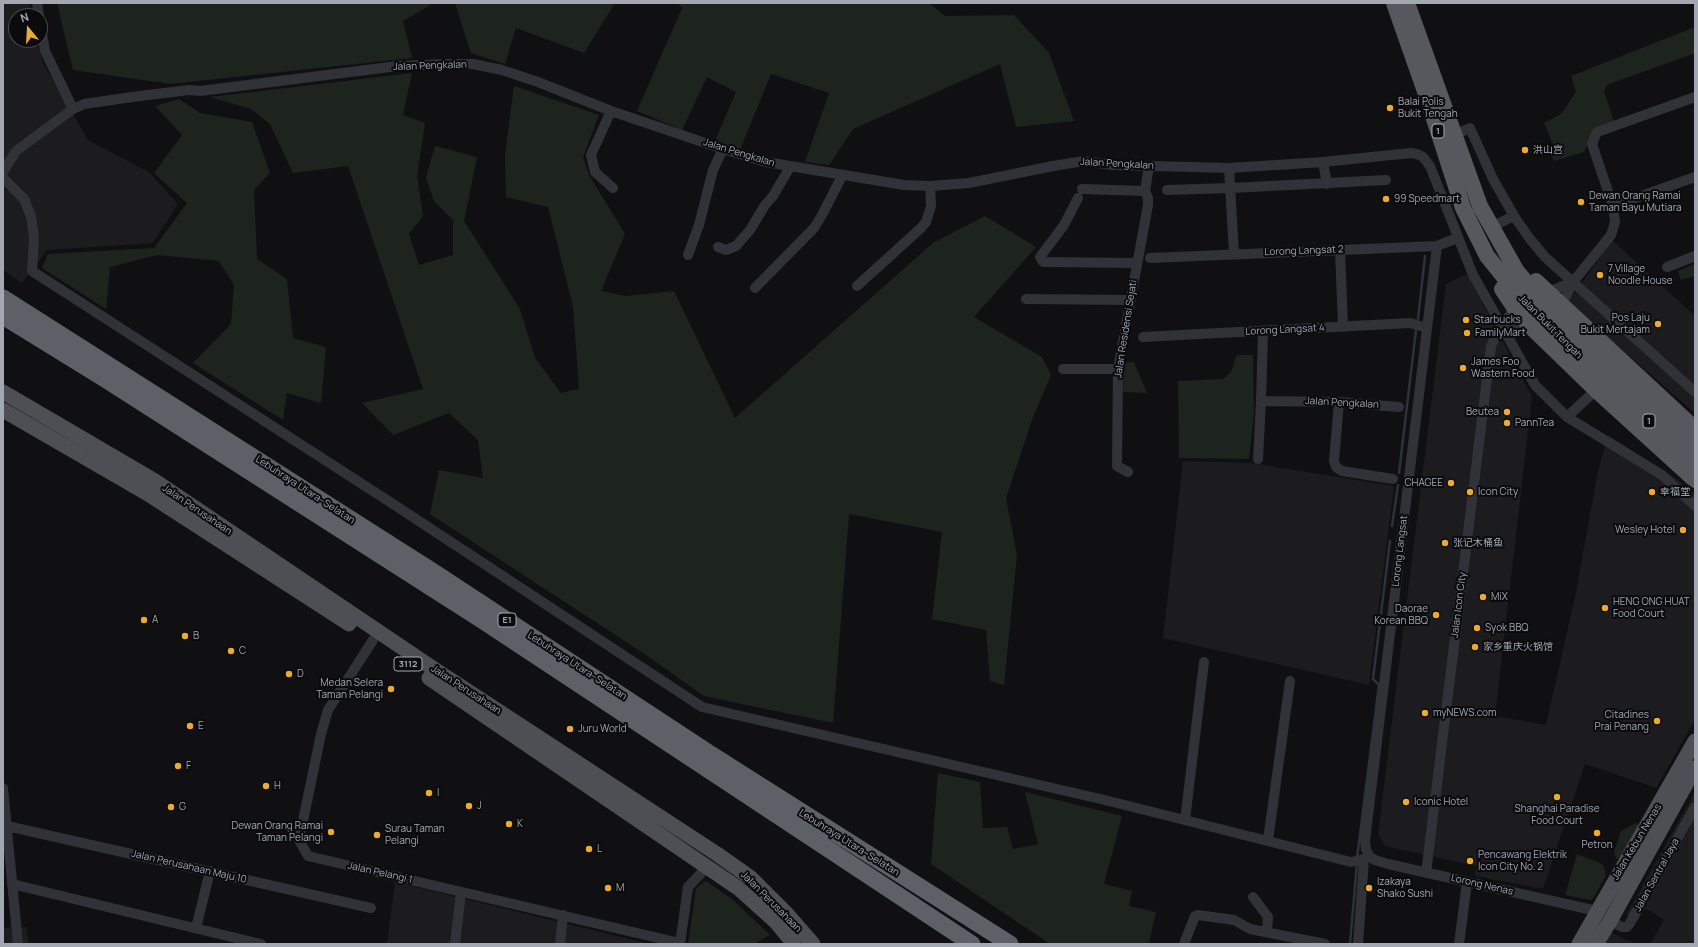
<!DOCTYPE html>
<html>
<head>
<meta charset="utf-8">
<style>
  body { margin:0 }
  #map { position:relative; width:1698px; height:947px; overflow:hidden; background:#101012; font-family:Manrope,sans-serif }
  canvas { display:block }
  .frame { position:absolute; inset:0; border:4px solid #a2a7b2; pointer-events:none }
  .north { position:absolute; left:8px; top:8px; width:40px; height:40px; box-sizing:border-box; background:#0b0b0d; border:1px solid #47494f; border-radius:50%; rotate:342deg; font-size:11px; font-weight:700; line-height:16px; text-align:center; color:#a2a7b2 }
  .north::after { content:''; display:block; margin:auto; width:14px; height:18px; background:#ecaa2e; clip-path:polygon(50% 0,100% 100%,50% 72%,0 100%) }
</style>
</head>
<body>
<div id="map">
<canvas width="1698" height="947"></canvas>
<div class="frame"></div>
<div class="north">N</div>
</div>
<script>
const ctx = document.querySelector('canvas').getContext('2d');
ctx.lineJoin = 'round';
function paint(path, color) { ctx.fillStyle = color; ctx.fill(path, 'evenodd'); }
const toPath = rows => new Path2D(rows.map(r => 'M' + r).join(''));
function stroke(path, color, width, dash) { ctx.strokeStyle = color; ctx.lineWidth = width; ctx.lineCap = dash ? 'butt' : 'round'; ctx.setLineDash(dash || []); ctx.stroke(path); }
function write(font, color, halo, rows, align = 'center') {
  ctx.font = font + ' Manrope,"Noto Sans SC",sans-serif'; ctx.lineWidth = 4; ctx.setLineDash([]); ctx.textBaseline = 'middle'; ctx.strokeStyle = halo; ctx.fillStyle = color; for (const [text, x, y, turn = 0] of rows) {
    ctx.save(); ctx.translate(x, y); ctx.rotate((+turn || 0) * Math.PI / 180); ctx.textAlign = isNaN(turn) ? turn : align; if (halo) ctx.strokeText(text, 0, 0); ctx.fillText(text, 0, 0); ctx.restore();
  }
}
paint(toPath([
  [3,3,30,3,32,16,16,16,16,40,36,40,43,63,88,140,149,172,178,204,153,243,47,250,22,283,3,270],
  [1612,240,1695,316,1695,413,1568,303],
  [1467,274,1532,397,1495,716,1546,725,1575,597,1598,471,1608,435,1678,480,1695,494,1695,720,1656,788,1585,764,1543,889,1475,876,1476,866,1385,846,1378,834,1446,284],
  [1183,461,1252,463,1394,486,1369,685,1163,638],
  [1695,792,1695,944,1650,944,1664,920,1645,908,1637,921,1626,915],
  [395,882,650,944,387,944],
  [26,927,29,944,3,944,3,928],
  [1610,932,1636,944,1604,944]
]), '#1c1c1f');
paint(toPath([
  [57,3,434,3,403,21,412,58,170,84,73,70],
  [455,3,615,3,584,53,516,28,505,64,471,53],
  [678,3,929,3,945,16,1014,15,1049,53,1074,121,1016,127,1000,64,853,129,829,165,805,162,829,93,771,74,740,150,715,141,736,92,707,77,682,130,637,111,682,8],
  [1695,27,1695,53,1607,85,1604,92,1614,121,1596,128,1584,152,1554,161,1549,147,1553,144,1544,123,1561,114,1576,92,1571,76],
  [412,73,403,115,425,123,417,176,423,216,409,234,419,265,453,255,453,220,434,201,426,177,435,146,477,157,464,221,520,309,535,358,561,393,579,389,573,306,548,207,506,197,505,155,514,86,599,115,583,157,589,175,625,234,601,291,626,296,674,291,735,418,933,243,985,216,1036,247,974,317,1042,357,1051,375,1033,417,1006,498,1017,555,1004,685,990,681,986,630,932,619,942,532,849,514,833,723,704,696,646,655,430,514,439,470,483,478,478,440,449,413,393,435,362,403,423,389,348,166,293,173,270,124,251,109,210,97],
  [179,99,200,113,252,122,270,173,254,190,257,259,287,279,293,338,326,347,321,403,287,393,283,420,193,363,231,324,234,285,219,261,157,255,110,267,106,309,42,268,48,254,154,248,187,203,154,173,182,135,155,106],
  [1695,264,1695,276,1681,280,1678,271],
  [1237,355,1253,355,1254,413,1249,459,1179,458,1178,381,1223,379,1231,372],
  [1134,362,1147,393,1123,392,1124,363],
  [938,773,980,782,983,828,1007,827,1013,849,1038,844,1025,792,1122,816,1104,884,1132,891,1129,906,1156,912,1149,944,1050,944,931,864],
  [1636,823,1639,826,1621,858,1616,859,1614,852,1621,831],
  [1577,854,1600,863,1604,867,1606,876,1592,900,1565,895],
  [706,881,732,899,770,935,754,944,688,944,696,888]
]), '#1d241e');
stroke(toPath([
  [1418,319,1425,256],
  [1399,473,1416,330],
  [1392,526,1398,485],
  [1357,858,1379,685,1373,679,1390,541],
  [1350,944,1357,863]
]), '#2a333a', 2.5);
stroke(toPath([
  [37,3,39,16],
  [40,22,45,51,73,109],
  [611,111,591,155,595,172,613,188],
  [1454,135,1470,128,1493,179,1514,216,1530,239,1545,257,1695,392],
  [1323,162,1327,184],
  [1229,168,1234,254],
  [3,172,16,151,73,109,84,104,132,97,189,90,200,91,398,66,445,64,473,64,502,70,538,82,611,111,723,149,766,162,904,185,930,186,969,183,1053,166,1084,161,1113,165,1229,168,1323,162,1411,153,1417,154,1423,157,1430,166,1473,275,1535,385,1567,417,1662,475,1695,506],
  [3,178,24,199,31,216,34,238,32,271,390,502,702,707,1109,801,1351,862,1364,859,1369,856],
  [1082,189,1145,191],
  [1167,190,1231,188,1386,180],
  [1078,198,1064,225,1040,257,1043,262,1137,263],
  [1613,206,1695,177],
  [1491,227,1514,216],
  [1437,246,1365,841,1366,849,1369,856,1375,860,1388,864,1597,911],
  [718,247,726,250,736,246,750,230,765,205,773,196,790,167],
  [1340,250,1343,327],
  [688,255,699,225,713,170,723,149],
  [1150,258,1437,246,1457,238],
  [1667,267,1695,256],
  [857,286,921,228,926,222,931,206,930,186],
  [755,288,814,228,822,215,842,176],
  [1548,292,1573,282],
  [1026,299,1130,300],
  [1562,305,1573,282,1611,235,1615,222,1613,206,1592,144,1597,132,1695,97],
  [1500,335,1515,327,1530,326],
  [1143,337,1410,323,1427,328],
  [1063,369,1118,369],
  [1261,401,1339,402,1399,407],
  [1339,402,1334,461,1336,467,1342,471,1393,479],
  [1567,417,1596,390],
  [1258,459,1261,401,1263,331],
  [1128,472,1117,466,1118,369,1148,205,1148,198,1145,191,1149,166],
  [373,640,328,710,321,734,299,840,308,856,680,943],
  [3,788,18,944],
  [1185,820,1204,662],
  [7,826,371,908],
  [1268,840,1290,681],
  [1426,873,1491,346,1501,325,1510,315,1514,307],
  [12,884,261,944],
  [1253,897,1268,917,1267,932],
  [1610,921,1622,927,1627,927,1630,923,1695,807],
  [196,928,210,871],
  [455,944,461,892],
  [560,944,563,915],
  [680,944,688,887,706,868],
  [1184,944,1195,916,1198,915,1234,920,1250,929,1325,944],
  [1358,944,1364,859],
  [1459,944,1467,882]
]), '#313237', 10);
stroke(toPath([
  [3,392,155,481,434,669,717,854,751,878,786,913,813,944],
  [3,410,148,494,349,624],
  [429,678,738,888,776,922,794,944],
  [1579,944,1695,741],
  [1596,944,1610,921,1695,768]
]), '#4e4f55', 15);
stroke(toPath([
  [1394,3,1427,97,1463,208,1487,256,1528,307,1621,396,1695,461],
  [1407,3,1480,206,1516,270,1550,311,1695,444],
  [1536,281,1695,429],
  [1502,289,1514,307,1530,326,1596,390,1695,480]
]), '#56585e', 16);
stroke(toPath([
  [3,298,435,573,709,753,1010,944],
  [3,316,105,379,482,620,972,944]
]), '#5e6067', 17);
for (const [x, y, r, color] of [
  [1390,108,4,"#ecaa2e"],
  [1525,150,4,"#ecaa2e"],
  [1386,199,4,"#ecaa2e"],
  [1581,202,4,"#ecaa2e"],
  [1600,275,4,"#ecaa2e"],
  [1466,320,4,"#ecaa2e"],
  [1658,324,4,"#ecaa2e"],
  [1467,333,4,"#ecaa2e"],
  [1463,368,4,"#ecaa2e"],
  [1507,412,4,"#ecaa2e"],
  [1507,423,4,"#ecaa2e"],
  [1451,483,4,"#ecaa2e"],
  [1470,492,4,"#ecaa2e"],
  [1652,492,4,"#ecaa2e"],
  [1683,530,4,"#ecaa2e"],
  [1445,543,4,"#ecaa2e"],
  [1483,597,4,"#ecaa2e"],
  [1605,608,4,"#ecaa2e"],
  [1436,615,4,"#ecaa2e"],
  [144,620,4,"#ecaa2e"],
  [1477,628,4,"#ecaa2e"],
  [185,636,4,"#ecaa2e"],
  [1475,647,4,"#ecaa2e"],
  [231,651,4,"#ecaa2e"],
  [289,674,4,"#ecaa2e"],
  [391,689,4,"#ecaa2e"],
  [1425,713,4,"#ecaa2e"],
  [1657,721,4,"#ecaa2e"],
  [190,726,4,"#ecaa2e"],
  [570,729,4,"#ecaa2e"],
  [178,766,4,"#ecaa2e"],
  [266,786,4,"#ecaa2e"],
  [429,793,4,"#ecaa2e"],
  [1557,797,4,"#ecaa2e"],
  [1406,802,4,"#ecaa2e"],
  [469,806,4,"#ecaa2e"],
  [171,807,4,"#ecaa2e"],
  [509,824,4,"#ecaa2e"],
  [331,832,4,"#ecaa2e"],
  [1597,833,4,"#ecaa2e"],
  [377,835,4,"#ecaa2e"],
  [589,849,4,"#ecaa2e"],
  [1470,861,4,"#ecaa2e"],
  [608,888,4,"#ecaa2e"],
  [1369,888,4,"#ecaa2e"]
]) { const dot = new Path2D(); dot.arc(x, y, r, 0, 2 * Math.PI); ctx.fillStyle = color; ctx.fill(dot); stroke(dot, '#0b0b0d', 1.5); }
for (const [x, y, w] of [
  [1438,131,12],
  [1649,421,12],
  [507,620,18],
  [408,664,28]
]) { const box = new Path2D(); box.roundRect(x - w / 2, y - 7, w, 14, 3); ctx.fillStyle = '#0b0b0d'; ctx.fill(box); stroke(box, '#a2a7b2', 1); }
write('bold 9px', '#a2a7b2', null, [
  ["1",1438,131],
  ["1",1649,421],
  ["E1",507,620],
  ["3112",408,664]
]);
write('10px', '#a2a7b2', '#0b0b0d', [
  ["Jalan Pengkalan",430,66,-2],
  ["Jalan Pengkalan",739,153,17],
  ["Jalan Pengkalan",1117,164,3],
  ["Lorong Langsat 2",1304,251,-2],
  ["Jalan Bukit Tengah",1550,327,45],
  ["Jalan Residensi Sejati",1126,329,-81],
  ["Lorong Langsat 4",1285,330,-3],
  ["Jalan Pengkalan",1342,403,3],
  ["Lebuhraya Utara–Selatan",305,490,33],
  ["Jalan Perusahaan",197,510,34],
  ["Lorong Langsat",1400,551,-83],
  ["Jalan Icon City",1459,605,-83],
  ["Lebuhraya Utara–Selatan",577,666,33],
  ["Jalan Perusahaan",466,690,33],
  ["Jalan Kebun Nenas",1637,842,-59],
  ["Lebuhraya Utara–Selatan",849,843,32],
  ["Jalan Perusahaan Maju 10",189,867,13],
  ["Jalan Pelangi 1",380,873,13],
  ["Jalan Sentral Jaya",1657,875,-61],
  ["Lorong Nenas",1482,885,13],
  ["Jalan Perusahaan",771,902,45]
]);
write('10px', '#a2a7b2', '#0b0b0d', [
  ["Balai Polis",1398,102],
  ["Bukit Tengah",1398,114],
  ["洪山宫",1533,150],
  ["Dewan Orang Ramai",1589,196],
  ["Taman Bayu Mutiara",1589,208],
  ["99 Speedmart",1394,199],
  ["7 Village",1608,269],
  ["Noodle House",1608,281],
  ["Pos Laju",1650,318,"right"],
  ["Bukit Mertajam",1650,330,"right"],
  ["Starbucks",1474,320],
  ["FamilyMart",1475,333],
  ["James Foo",1471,362],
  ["Wastern Food",1471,374],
  ["Beutea",1499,412,"right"],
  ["PannTea",1515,423],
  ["CHAGEE",1443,483,"right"],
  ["Icon City",1478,492],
  ["幸福堂",1660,492],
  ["Wesley Hotel",1675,530,"right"],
  ["张记木桶鱼",1453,543],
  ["MiX",1491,597],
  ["HENG ONG HUAT",1613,602],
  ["Food Court",1613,614],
  ["Daorae",1428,609,"right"],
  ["Korean BBQ",1428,621,"right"],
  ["A",152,620],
  ["Syok BBQ",1485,628],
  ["B",193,636],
  ["家乡重庆火锅馆",1483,647],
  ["C",239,651],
  ["D",297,674],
  ["Medan Selera",383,683,"right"],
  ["Taman Pelangi",383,695,"right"],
  ["myNEWS.com",1433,713],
  ["Citadines",1649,715,"right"],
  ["Prai Penang",1649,727,"right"],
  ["E",198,726],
  ["Juru World",578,729],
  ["F",186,766],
  ["H",274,786],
  ["I",437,793],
  ["Iconic Hotel",1414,802],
  ["J",477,806],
  ["G",179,807],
  ["Shanghai Paradise",1557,809,"center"],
  ["Food Court",1557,821,"center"],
  ["K",517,824],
  ["Dewan Orang Ramai",323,826,"right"],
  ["Taman Pelangi",323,838,"right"],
  ["Surau Taman",385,829],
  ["Pelangi",385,841],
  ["Petron",1597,845,"center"],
  ["L",597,849],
  ["Pencawang Elektrik",1478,855],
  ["Icon City No. 2",1478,867],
  ["Izakaya",1377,882],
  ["Shako Sushi",1377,894],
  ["M",616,888]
], 'left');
</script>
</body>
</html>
